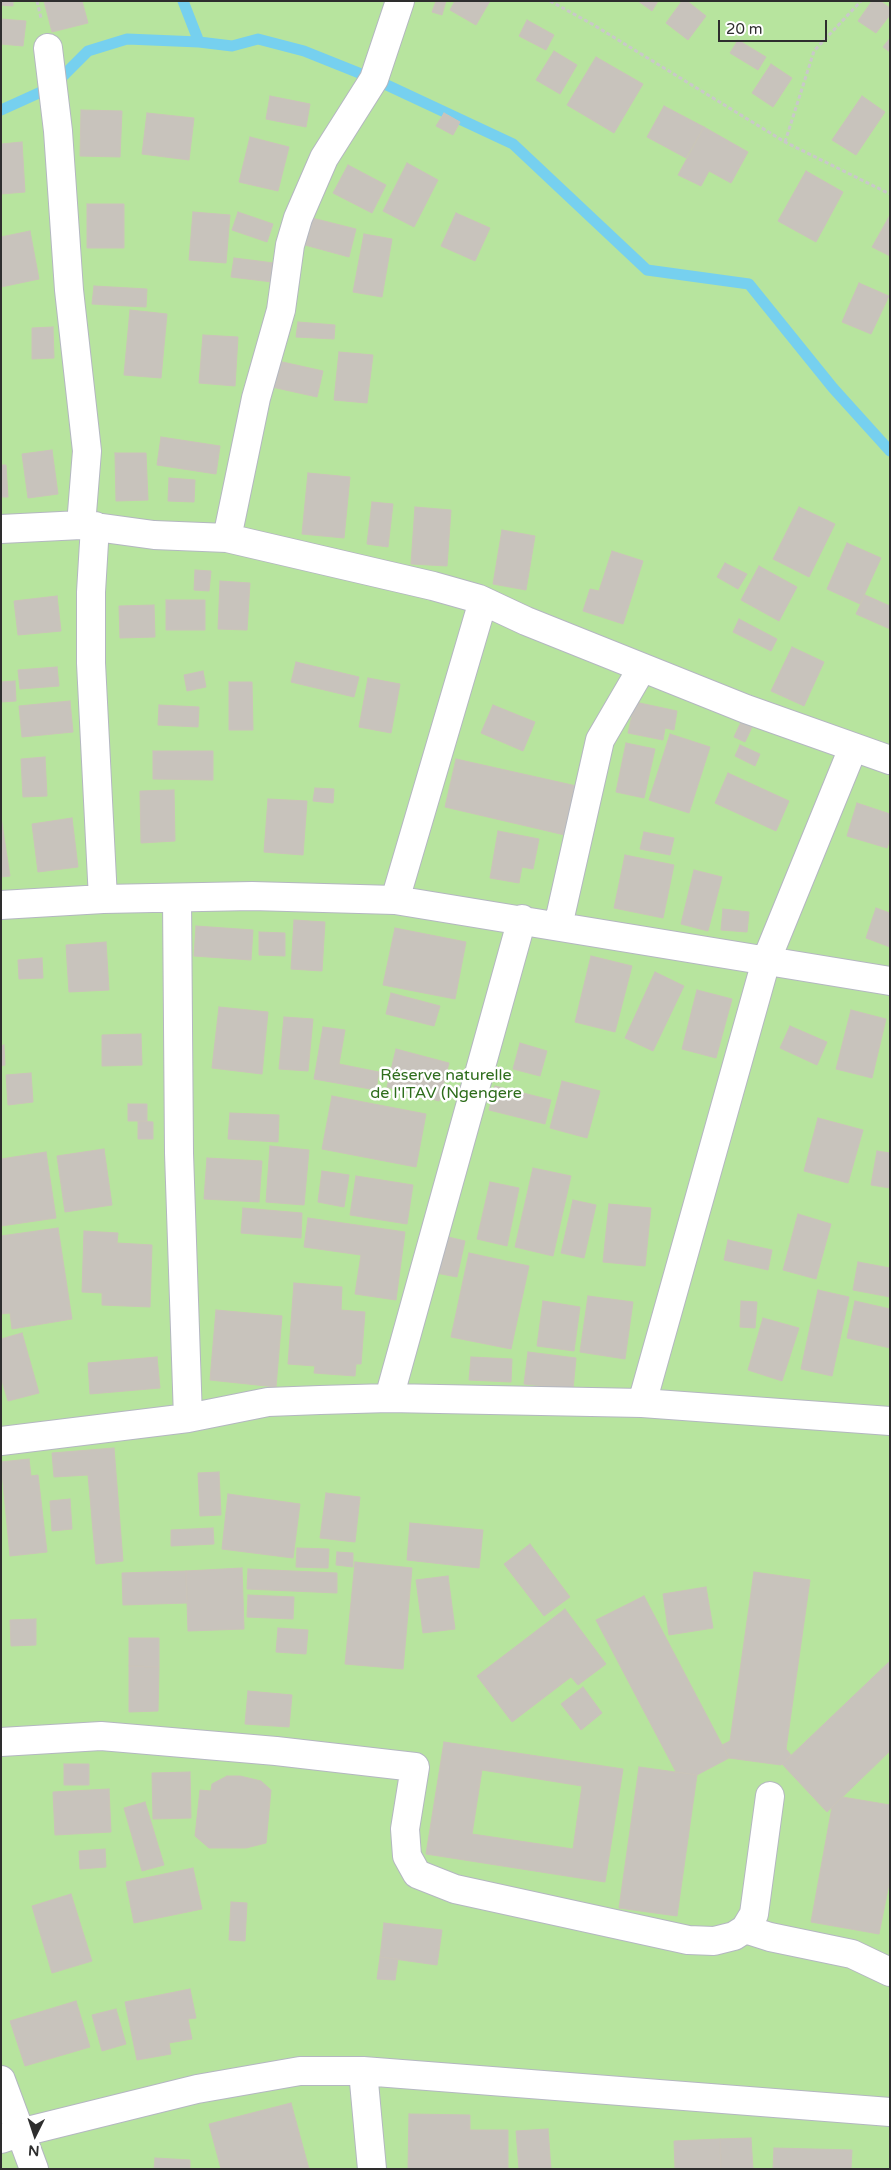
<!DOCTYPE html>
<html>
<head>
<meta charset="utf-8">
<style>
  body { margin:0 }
  #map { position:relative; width:891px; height:2170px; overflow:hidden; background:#efe8e1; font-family:"Varela Round",sans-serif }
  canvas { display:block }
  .frame { position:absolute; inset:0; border:2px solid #2e2e2e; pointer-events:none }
  .north { position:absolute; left:10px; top:2110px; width:50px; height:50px; -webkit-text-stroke:4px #fff; paint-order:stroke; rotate:184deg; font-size:14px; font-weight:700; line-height:20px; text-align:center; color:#2e2e2e }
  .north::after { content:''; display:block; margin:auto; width:18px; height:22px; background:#2e2e2e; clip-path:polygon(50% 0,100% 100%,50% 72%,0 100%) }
  .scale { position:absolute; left:718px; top:20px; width:109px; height:22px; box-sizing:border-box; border:2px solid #2e2e2e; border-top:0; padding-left:6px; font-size:15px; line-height:18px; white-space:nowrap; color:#2e2e2e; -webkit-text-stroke:4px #fff; paint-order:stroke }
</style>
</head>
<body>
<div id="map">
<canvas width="891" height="2170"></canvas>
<div class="frame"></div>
<div class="north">N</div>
<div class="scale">20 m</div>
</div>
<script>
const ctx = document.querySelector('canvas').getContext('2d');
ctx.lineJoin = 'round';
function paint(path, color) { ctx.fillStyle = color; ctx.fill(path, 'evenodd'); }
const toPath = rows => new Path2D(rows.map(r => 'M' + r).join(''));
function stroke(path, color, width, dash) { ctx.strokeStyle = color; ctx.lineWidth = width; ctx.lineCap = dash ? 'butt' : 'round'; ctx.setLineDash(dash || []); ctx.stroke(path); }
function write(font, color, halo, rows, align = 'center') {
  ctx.font = font + ' "Varela Round",sans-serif'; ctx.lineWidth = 5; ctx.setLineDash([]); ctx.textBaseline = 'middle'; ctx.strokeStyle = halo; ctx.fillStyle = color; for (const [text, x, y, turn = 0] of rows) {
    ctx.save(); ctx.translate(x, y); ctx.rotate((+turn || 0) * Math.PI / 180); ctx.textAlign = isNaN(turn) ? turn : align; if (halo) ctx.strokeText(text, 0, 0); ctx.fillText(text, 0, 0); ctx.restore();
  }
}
paint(toPath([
  [1,1,890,1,890,2169,1,2169]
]), '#b7e49e');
stroke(toPath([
  [183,1,199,42],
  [1,110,52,87,88,51,127,39,199,42,232,46,258,39,304,51,374,79,513,144,647,270,749,284,833,388,890,451]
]), '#76d0ef', 11);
const building = toPath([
  [1,1,13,1,13,6,1,5,1,1],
  [44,1,82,1,88,23,52,32,44,1],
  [436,1,446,1,442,15,432,12,436,1],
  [455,1,490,1,476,25,450,10,455,1],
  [638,1,658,1,652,11,638,1],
  [682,1,687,1,706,16,688,40,666,23,682,1],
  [872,1,880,1,890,8,890,15,876,33,858,21,872,1],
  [1,19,26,21,23,46,1,44,1,19],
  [527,20,554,35,546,50,519,36,527,20],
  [890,38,890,52,883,47,890,38],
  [738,40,766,57,758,70,730,53,738,40],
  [554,51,577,65,560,94,536,80,554,51],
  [596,57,643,84,614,133,567,105,596,57],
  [771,64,792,78,773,107,752,93,771,64],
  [270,96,310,104,306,127,266,119,270,96],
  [862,96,885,112,856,155,832,140,862,96],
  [664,106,704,127,686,158,647,137,664,106],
  [81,110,122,111,120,157,80,156,81,110],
  [147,113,194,118,189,160,142,154,147,113],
  [444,113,460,122,453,135,436,126,444,113],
  [704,127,748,152,731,183,709,171,701,186,678,175,704,127],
  [250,137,289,147,278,191,239,182,250,137],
  [22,142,25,192,1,194,1,144,22,142],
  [407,163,438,180,414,227,383,211,407,163],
  [348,165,386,185,372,213,333,193,348,165],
  [806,171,843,192,816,242,778,221,806,171],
  [87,204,124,204,124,248,87,248,87,204],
  [193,212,230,215,226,263,189,260,193,212],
  [238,212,273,224,267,242,232,230,238,212],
  [456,213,490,228,475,261,441,246,456,213],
  [890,215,890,256,872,247,890,215],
  [312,218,356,229,349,257,305,245,312,218],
  [30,231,39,279,1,287,1,237,30,231],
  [364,234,392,239,382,297,353,292,364,234],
  [234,258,274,263,272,282,231,277,234,258],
  [859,283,889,296,871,334,842,322,859,283],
  [94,286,147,289,146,307,92,304,94,286],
  [130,310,167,314,161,378,124,375,130,310],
  [298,322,335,325,334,339,296,337,298,322],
  [53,327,54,358,32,359,32,328,53,327],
  [203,335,238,337,235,386,199,383,203,335],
  [339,352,373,355,367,403,334,400,339,352],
  [278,361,323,371,317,397,272,387,278,361],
  [161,437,220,446,216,474,157,465,161,437],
  [52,450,58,494,28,498,22,454,52,450],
  [115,453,146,453,148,500,116,501,115,453],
  [1,465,6,465,8,497,1,497,1,465],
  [308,473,350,477,344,538,302,534,308,473],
  [169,478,195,480,194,502,168,501,169,478],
  [372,502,393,504,388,547,367,544,372,502],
  [415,507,451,510,447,566,411,564,415,507],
  [799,507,835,524,809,577,773,559,799,507],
  [502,530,535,536,526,590,493,584,502,530],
  [847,543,881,558,860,604,827,589,847,543],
  [612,551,643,561,623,624,583,611,590,589,599,591,612,551],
  [725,563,747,574,738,589,717,577,725,563],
  [759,566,797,587,779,621,741,600,759,566],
  [195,570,211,571,209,591,194,590,195,570],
  [220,581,250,583,247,630,218,629,220,581],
  [865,595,890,606,890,629,856,614,865,595],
  [57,596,61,631,18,635,14,601,57,596],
  [166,600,205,600,205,630,166,630,166,600],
  [154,605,155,637,120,638,119,606,154,605],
  [739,619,777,639,771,651,733,632,739,619],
  [792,647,824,662,804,706,771,691,792,647],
  [296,662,359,677,354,697,291,682,296,662],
  [57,667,59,686,20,689,18,670,57,667],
  [203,671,206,687,187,691,184,675,203,671],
  [368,678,400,684,391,733,359,727,368,678],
  [15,681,16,701,1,702,1,682,15,681],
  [229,682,252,682,253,730,229,730,229,682],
  [70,701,73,732,22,737,19,706,70,701],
  [635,702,677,711,674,730,665,728,663,740,628,733,635,702],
  [159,705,199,707,198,727,158,725,159,705],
  [493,705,535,722,523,751,481,733,493,705],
  [741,722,752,727,745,742,734,737,741,722],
  [670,734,710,747,689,813,649,800,670,734],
  [626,743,655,749,644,798,616,792,626,743],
  [740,745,760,754,755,766,735,756,740,745],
  [153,751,213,751,213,780,153,779,153,751],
  [45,757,47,796,23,797,21,759,45,757],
  [456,759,581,787,569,836,445,807,456,759],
  [728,773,789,801,776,831,715,803,728,773],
  [315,788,334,789,333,803,313,801,315,788],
  [174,790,175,841,141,843,140,791,174,790],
  [268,799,307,801,303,855,264,852,268,799],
  [857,803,890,814,890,840,887,848,847,836,857,803],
  [1,817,10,876,1,877,1,817],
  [72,818,78,867,38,872,32,824,72,818],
  [498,831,539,839,533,869,522,867,519,883,490,878,498,831],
  [644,832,674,838,670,855,640,849,644,832],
  [625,855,674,865,663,918,614,908,625,855],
  [694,870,722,877,708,931,681,924,694,870],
  [876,908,890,913,890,947,866,938,876,908],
  [723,909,749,912,747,932,721,930,723,909],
  [294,920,325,922,322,971,291,969,294,920],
  [196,926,253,930,251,960,194,956,196,926],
  [395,928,466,942,455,999,383,985,395,928],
  [259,932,285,933,285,956,259,955,259,932],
  [106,942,109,990,69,992,66,945,106,942],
  [591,956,632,966,615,1032,575,1022,591,956],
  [42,958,43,978,19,979,18,960,42,958],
  [655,972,684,986,653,1051,625,1038,655,972],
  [697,990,732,999,716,1058,682,1049,697,990],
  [391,993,440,1006,434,1026,386,1014,391,993],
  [219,1007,268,1012,262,1074,212,1068,219,1007],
  [851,1010,886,1019,872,1078,836,1069,851,1010],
  [284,1017,313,1019,308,1071,279,1069,284,1017],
  [790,1026,827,1042,817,1065,780,1048,790,1026],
  [323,1027,345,1030,339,1064,379,1072,376,1090,314,1079,323,1027],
  [141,1034,142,1065,102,1066,102,1035,141,1034],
  [520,1043,547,1051,540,1076,513,1069,520,1043],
  [4,1045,5,1065,1,1066,1,1046,4,1045],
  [396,1049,449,1063,439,1101,387,1087,396,1049],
  [31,1073,33,1102,8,1105,6,1075,31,1073],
  [562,1081,600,1091,587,1138,550,1128,562,1081],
  [495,1086,551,1100,545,1124,489,1110,495,1086],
  [332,1096,426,1114,416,1167,322,1149,332,1096],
  [128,1104,147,1104,147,1121,128,1121,128,1104],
  [230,1113,279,1115,278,1142,228,1139,230,1113],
  [818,1118,863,1130,848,1183,804,1171,818,1118],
  [138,1121,153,1122,153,1139,138,1139,138,1121],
  [270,1146,309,1150,304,1205,266,1202,270,1146],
  [104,1149,112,1205,65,1212,57,1156,104,1149],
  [877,1151,890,1153,890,1188,871,1185,877,1151],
  [46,1152,56,1218,1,1226,1,1159,46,1152],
  [207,1158,262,1161,259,1202,204,1199,207,1158],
  [533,1168,571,1176,553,1256,515,1247,533,1168],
  [322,1171,349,1175,344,1207,318,1202,322,1171],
  [356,1176,413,1185,407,1224,350,1215,356,1176],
  [490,1182,519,1188,507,1246,477,1239,490,1182],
  [573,1200,596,1205,584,1258,561,1253,573,1200],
  [609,1204,651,1208,645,1266,603,1262,609,1204],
  [243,1208,302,1213,301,1238,241,1233,243,1208],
  [798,1214,831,1224,816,1279,783,1270,798,1214],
  [308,1218,405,1232,396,1300,355,1294,361,1255,304,1247,308,1218],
  [58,1228,72,1319,12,1329,10,1313,1,1314,1,1236,58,1228],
  [84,1231,118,1233,117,1243,152,1245,150,1307,102,1305,102,1293,82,1292,84,1231],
  [444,1236,465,1241,457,1277,436,1273,444,1236],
  [728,1240,772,1250,768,1270,724,1260,728,1240],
  [469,1253,529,1266,511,1349,451,1337,469,1253],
  [858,1262,890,1268,890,1297,853,1290,858,1262],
  [294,1283,342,1287,341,1310,365,1312,361,1364,356,1364,355,1376,314,1373,315,1366,288,1364,294,1283],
  [818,1290,849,1297,832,1376,801,1369,818,1290],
  [588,1296,633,1302,625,1359,580,1352,588,1296],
  [543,1301,580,1307,574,1351,537,1346,543,1301],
  [741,1301,757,1302,755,1328,740,1327,741,1301],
  [855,1301,890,1309,890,1348,847,1338,855,1301],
  [216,1310,282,1316,276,1387,210,1380,216,1310],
  [763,1318,799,1328,782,1381,748,1370,763,1318],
  [22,1333,39,1393,8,1401,1,1378,1,1339,22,1333],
  [528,1352,576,1358,573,1389,524,1384,528,1352],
  [157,1357,160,1388,90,1394,88,1363,157,1357],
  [471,1357,512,1359,511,1382,469,1380,471,1357],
  [114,1448,123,1561,96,1564,88,1475,54,1477,52,1453,114,1448],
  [29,1459,31,1476,38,1475,47,1552,10,1556,1,1462,29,1459],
  [219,1472,221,1515,200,1516,198,1473,219,1472],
  [326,1493,360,1497,355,1542,320,1538,326,1493],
  [228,1494,300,1504,293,1558,222,1549,228,1494],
  [70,1499,72,1529,52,1531,50,1501,70,1499],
  [410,1523,483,1530,479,1568,407,1560,410,1523],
  [213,1528,214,1544,171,1546,171,1530,213,1528],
  [530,1544,570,1597,544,1616,504,1564,530,1544],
  [297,1548,329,1549,328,1568,296,1567,297,1548],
  [337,1552,353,1553,353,1567,336,1565,337,1552],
  [355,1562,412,1568,403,1669,345,1664,355,1562],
  [242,1568,244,1629,188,1631,186,1571,242,1568],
  [248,1569,337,1573,337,1593,247,1589,248,1569],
  [186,1571,187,1603,123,1605,122,1573,186,1571],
  [754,1572,810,1580,786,1749,791,1755,781,1765,729,1758,722,1745,730,1741,754,1572],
  [448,1576,455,1629,423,1633,416,1580,448,1576],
  [706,1587,713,1628,669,1635,663,1594,706,1587],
  [248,1595,294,1597,293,1619,247,1617,248,1595],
  [644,1596,729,1758,697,1775,676,1772,596,1620,644,1596],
  [565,1609,606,1664,578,1685,571,1677,512,1722,477,1676,565,1609],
  [36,1619,36,1645,11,1646,10,1620,36,1619],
  [278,1628,308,1630,306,1654,276,1652,278,1628],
  [129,1638,159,1638,159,1667,129,1666,129,1638],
  [890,1661,890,1751,827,1812,782,1764,890,1661],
  [129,1666,159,1667,158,1711,129,1712,129,1666],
  [583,1687,602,1713,581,1730,561,1704,583,1687],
  [248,1691,292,1695,289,1727,245,1724,248,1691],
  [444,1742,623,1769,605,1882,426,1854,444,1742],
  [482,1770,582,1786,573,1849,472,1834,482,1770],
  [64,1764,89,1764,89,1785,64,1785,64,1764],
  [639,1767,697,1775,677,1916,619,1908,639,1767],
  [190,1772,191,1818,153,1819,152,1773,190,1772],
  [227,1776,240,1776,261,1781,271,1790,266,1843,246,1848,209,1848,195,1836,200,1790,211,1791,212,1784,227,1776],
  [109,1789,111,1832,55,1835,53,1792,109,1789],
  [842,1797,890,1805,890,1879,879,1934,811,1922,832,1807,842,1797],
  [145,1802,164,1865,142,1871,124,1808,145,1802],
  [105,1849,106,1867,80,1869,79,1851,105,1849],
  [193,1868,202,1909,134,1923,126,1882,193,1868],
  [71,1894,92,1961,52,1973,32,1906,71,1894],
  [231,1902,247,1903,245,1941,229,1940,231,1902],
  [384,1923,442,1930,437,1965,380,1957,384,1923],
  [380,1957,398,1959,395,1980,377,1979,380,1957],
  [190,1989,196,2018,188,2019,192,2039,169,2043,171,2054,137,2060,125,2002,190,1989],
  [76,2001,90,2047,25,2066,10,2021,76,2001],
  [116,2009,126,2044,102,2051,92,2015,116,2009],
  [291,2103,309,2169,221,2169,209,2124,291,2103],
  [409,2114,470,2115,470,2130,508,2130,508,2169,408,2169,409,2114],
  [548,2129,551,2169,519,2169,516,2131,548,2129],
  [751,2138,753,2169,721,2169,720,2139,751,2138],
  [720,2139,721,2169,675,2169,674,2141,720,2139],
  [774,2148,852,2150,851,2169,773,2169,774,2148],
  [155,2158,190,2160,190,2169,154,2169,155,2158]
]);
paint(building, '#c8c3bc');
stroke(building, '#cbc4ba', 1);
const minor = toPath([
  [48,48,58,131,69,290,87,451,81,525],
  [95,526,91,592,91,663,103,899],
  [1,529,81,525,154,535,227,538,433,586,479,599,526,621,746,709,890,760],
  [227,538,256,398,281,310,290,245,298,218,324,158,374,79,400,1],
  [177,898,179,1153,188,1418],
  [395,900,483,601],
  [1,905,103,899,252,896,395,900,890,981],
  [558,926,600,740,642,668],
  [389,1398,522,919],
  [642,1403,766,961,853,748],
  [1,1441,188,1418,268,1402,320,1400,389,1398,642,1403,890,1421],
  [1,1742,101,1736,276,1751,415,1767,405,1829,407,1856,417,1874,455,1889,688,1940,714,1941,734,1936,745,1929,754,1914,770,1796],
  [745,1929,770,1937,852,1954,890,1972],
  [363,2071,372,2169],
  [1,2080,34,2169],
  [1,2139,19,2133,197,2089,300,2071,363,2071,890,2112]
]);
stroke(minor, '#b4b7c1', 30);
stroke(toPath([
  [37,1,41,18],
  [550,1,592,24,785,142,890,194],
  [785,142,814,51,861,1]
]), '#c9c9c9', 3, [4, 2.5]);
stroke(minor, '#fff', 28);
write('16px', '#2e6d1c', '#fff', [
  ["Réserve naturelle",446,1076],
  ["de l'ITAV (Ngengere",446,1094]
]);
</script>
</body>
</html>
